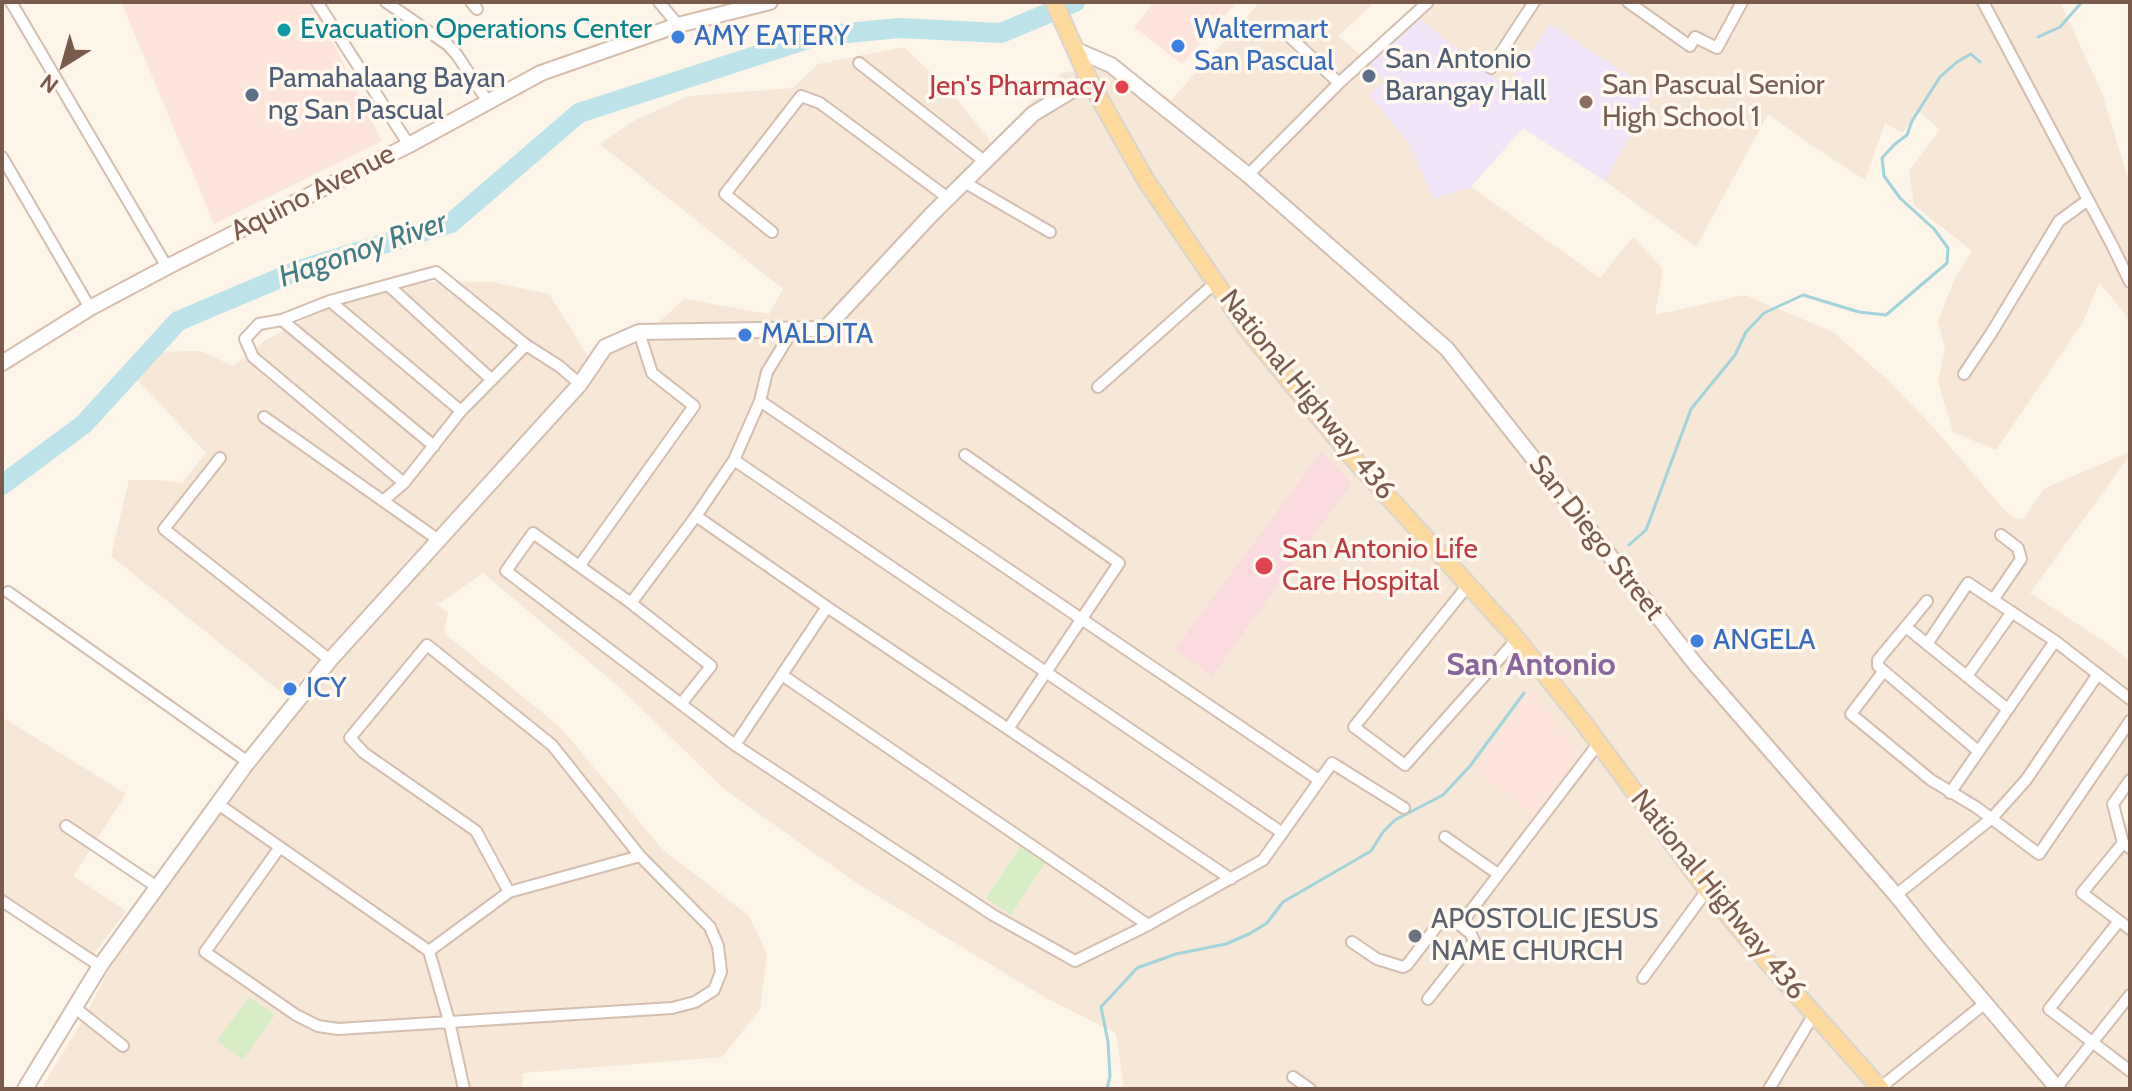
<!DOCTYPE html>
<html>
<head>
<meta charset="utf-8">
<style>
  body { margin:0 }
  #map { position:relative; width:2132px; height:1091px; overflow:hidden; background:#fdf5e8; font-family:Cabin,sans-serif }
  canvas { display:block }
  .frame { position:absolute; inset:0; border:4px solid #7a5a4a; pointer-events:none }
  .north { position:absolute; left:24px; top:24px; width:80px; height:80px; -webkit-text-stroke:6px #fff9f0; paint-order:stroke; rotate:217deg; font-size:22px; font-weight:700; line-height:32px; text-align:center; color:#7a5a4a }
  .north::after { content:''; display:block; margin:auto; width:28px; height:36px; background:#7a5a4a; clip-path:polygon(50% 0,100% 100%,50% 72%,0 100%) }
</style>
</head>
<body>
<div id="map">
<canvas width="2132" height="1091"></canvas>
<div class="frame"></div>
<div class="north">N</div>
</div>
<script>
const ctx = document.querySelector('canvas').getContext('2d');
ctx.lineJoin = 'round';
function paint(path, color) { ctx.fillStyle = color; ctx.fill(path, 'evenodd'); }
const toPath = rows => new Path2D(rows.map(r => 'M' + r).join(''));
function stroke(path, color, width, dash) { ctx.strokeStyle = color; ctx.lineWidth = width; ctx.lineCap = dash ? 'butt' : 'round'; ctx.setLineDash(dash || []); ctx.stroke(path); }
function write(font, color, halo, rows, align = 'center') {
  ctx.font = font + ' Cabin,sans-serif'; ctx.lineWidth = 7; ctx.setLineDash([]); ctx.textBaseline = 'middle'; ctx.strokeStyle = halo; ctx.fillStyle = color; for (const [text, x, y, turn = 0] of rows) {
    ctx.save(); ctx.translate(x, y); ctx.rotate((+turn || 0) * Math.PI / 180); ctx.textAlign = isNaN(turn) ? turn : align; if (halo) ctx.strokeText(text, 0, 0); ctx.fillText(text, 0, 0); ctx.restore();
  }
}
paint(toPath([
  [1260,2,1375,2,1338,36,1368,61,1385,80,1433,199,1471,187,1600,278,1633,237,1663,269,1655,315,1745,295,1833,332,1889,381,1933,427,2006,512,2016,519,2022,519,2026,515,2045,488,2130,452,2130,455,2030,593,2114,648,2130,662,2130,782,2110,811,2130,826,2130,1089,1124,1089,1116,1033,1046,998,858,884,724,789,618,686,483,573,439,604,430,598,448,613,444,633,560,727,662,849,749,916,767,954,760,1009,722,1057,523,1073,522,1089,41,1089,84,1018,109,970,201,839,332,669,410,582,398,573,286,696,111,556,129,480,157,480,182,483,206,453,134,376,141,352,201,351,233,366,266,340,375,282,492,282,549,294,588,356,656,325,684,299,769,314,783,289,600,144,637,119,689,96,793,88,818,64,904,47,952,93,991,142,1061,73,1118,66,1171,100],
  [1440,2,2060,2,2102,93,2130,185,2130,323,2122,310,2099,283,2083,322,1996,450,1953,432,1938,382,1945,348,1938,321,1954,280,1972,251,1914,205,1909,171,1940,130,1920,112,1902,133,1885,123,1865,180,1805,141,1768,114,1696,247,1605,181,1523,128,1536,112,1418,18],
  [2,717,126,794,73,876,126,911,89,961,2,903]
]), '#f6e7d6');
paint(toPath([
  [121,2,313,2,382,141,214,224],
  [1154,2,1237,2,1182,64,1134,27],
  [1531,690,1580,752,1534,815,1474,770]
]), '#fee5dc');
paint(toPath([
  [1418,18,1506,87,1550,24,1654,92,1605,181,1523,128,1471,187,1433,199,1409,143,1369,95,1385,80,1368,61]
]), '#f2e5fa');
paint(toPath([
  [1322,451,1351,484,1212,676,1175,649]
]), '#fcdbe0');
paint(toPath([
  [1020,847,1045,863,1011,915,986,898],
  [249,997,275,1015,243,1059,217,1041]
]), '#d6edc5');
stroke(toPath([
  [2038,37,2060,27,2082,2],
  [1629,545,1646,530,1691,409,1735,355,1746,332,1764,313,1803,295,1859,312,1886,315,1947,263,1948,248,1934,229,1900,198,1884,176,1882,158,1895,144,1907,135,1912,121,1940,77,1957,62,1971,54,1980,62],
  [1107,1089,1110,1076,1108,1042,1101,1007,1137,968,1176,954,1226,944,1249,934,1267,923,1283,902,1371,851,1383,832,1395,820,1443,795,1470,766,1524,693]
]), '#a1d3db', 3);
stroke(toPath([
  [2,485,84,424,178,321,299,270,451,223,579,113,817,36,899,28,1001,33,1075,2]
]), '#bbe3e9', 20);
const minor = toPath([
  [11,2,167,267],
  [317,2,409,145],
  [386,2,448,45,457,55,488,102],
  [471,2,477,9],
  [659,2,678,25],
  [1628,2,1690,46,1695,37,1717,48,1742,2],
  [1983,2,2112,245,2130,282],
  [1290,37,1339,83],
  [859,63,984,161],
  [1491,68,1534,2],
  [2,157,90,308],
  [1248,175,1339,83,1428,2],
  [964,182,1050,232],
  [772,232,725,194,801,96,820,103,948,198],
  [388,285,330,301,282,320,259,324,245,339,253,357,404,483,461,411,526,345,559,366,580,384],
  [330,301,461,411],
  [282,320,434,446],
  [1964,374,1992,332,2059,221,2088,200],
  [492,380,388,285,436,272,526,345],
  [1098,387,1215,283],
  [760,401,1319,780],
  [264,417,440,541],
  [965,455,1119,563,1008,729],
  [220,458,164,529,330,660],
  [734,460,1281,832],
  [384,500,404,483],
  [696,516,827,607,1231,879],
  [580,565,694,406,652,373,639,332],
  [1469,584,1354,727,1405,765,1517,639],
  [8,592,248,762],
  [1993,600,2021,559,2018,548,2001,535],
  [1927,601,1878,660,1878,666,1978,751],
  [631,603,696,516,734,460,760,401,767,372,792,331],
  [1906,627,2006,708],
  [1927,644,1968,583,2055,641,2130,699],
  [1883,672,1851,714,1931,780,1976,807,2039,854,2130,721],
  [782,675,1148,925],
  [1967,676,2012,612],
  [681,704,711,666,631,603,533,533,506,571,735,745,993,915,1075,961,1148,925,1263,860,1332,763,1404,808],
  [735,745,827,607],
  [2130,780,2113,804,2123,843,2130,848],
  [1950,793,2055,641],
  [218,804,429,951,449,1021,464,1089],
  [66,826,157,887],
  [1445,837,1498,874],
  [2123,843,2082,893,2130,929],
  [280,847,205,952,296,1015,318,1026,338,1029,672,1008,695,1002,714,990,721,972,718,946,710,927,640,856,552,745,427,645,350,738,364,753,476,831,509,892],
  [1896,895,1992,818,2026,780,2098,674],
  [2,901,100,966],
  [2119,921,2049,1009,2130,1071],
  [1460,925,1598,744],
  [1352,942,1377,959,1403,967,1407,965,1436,927,1443,922,1447,921,1460,925,1471,934,1474,941,1428,999],
  [429,951,509,892,640,856],
  [1643,978,1707,890],
  [74,1007,123,1046],
  [1293,1077,1310,1089],
  [2057,1087,2130,995],
  [1880,1088,1984,1004],
  [1769,1089,1814,1014]
]);
const tertiary = toPath([
  [1076,50,1111,65,1248,175,1447,349,1696,665,1896,895,1935,944,2058,1089],
  [25,1089,100,966,248,762,330,660,580,384,605,347,639,332,825,329,931,215,1033,114,1089,80]
]);
const secondary = toPath([
  [2,363,90,308,167,267,409,145,541,73,678,25,770,2]
]);
const primary = toPath([
  [1054,2,1089,80,1145,179,1250,333,1352,457,1511,632,1583,722,1707,890,1764,958,1881,1089]
]);
stroke(minor, '#d3beaf', 14);
stroke(tertiary, '#d3beaf', 18);
stroke(secondary, '#d7beac', 18);
stroke(primary, '#dcd4d0', 20);
stroke(minor, '#fff', 10);
stroke(tertiary, '#fff', 14);
stroke(secondary, '#fff', 14);
stroke(primary, '#fed99e', 16);
for (const [x, y, r, color] of [
  [284,30,8,"#0f9aa8"],
  [678,37,8,"#3f7fe0"],
  [1178,46,8,"#3f7fe0"],
  [1369,76,8,"#5c6f8a"],
  [1122,87,8,"#e0444e"],
  [252,95,8,"#5c6f8a"],
  [1586,102,8,"#8d6e63"],
  [745,335,8,"#3f7fe0"],
  [1264,566,10,"#e0444e"],
  [1697,641,8,"#3f7fe0"],
  [290,689,8,"#3f7fe0"],
  [1415,936,8,"#6b7280"]
]) { const dot = new Path2D(); dot.arc(x, y, r, 0, 2 * Math.PI); ctx.fillStyle = color; ctx.fill(dot); stroke(dot, '#fff9f0', 3); }
write('28px', '#0d838f', '#fff9f0', [
  ["Evacuation Operations Center",300,30]
], 'left');
write('28px', '#366cbe', '#fff9f0', [
  ["Waltermart",1194,30],
  ["San Pascual",1194,62],
  ["AMY EATERY",694,37],
  ["MALDITA",761,335],
  ["ANGELA",1713,641],
  ["ICY",306,689]
], 'left');
write('28px', '#4e5e75', '#fff9f0', [
  ["San Antonio",1385,60],
  ["Barangay Hall",1385,92],
  ["Pamahalaang Bayan",268,79],
  ["ng San Pascual",268,111]
], 'left');
write('28px', '#785e54', '#fff9f0', [
  ["San Pascual Senior",1602,86],
  ["High School 1",1602,118]
], 'left');
write('28px', '#be3a42', '#fff9f0', [
  ["Jen's Pharmacy",1106,87],
  ["San Antonio Life",1282,550,"left"],
  ["Care Hospital",1282,582,"left"]
], 'right');
write('28px', '#7a5a4a', '#fff9f0', [
  ["Aquino Avenue",313,193,-27],
  ["National Highway 436",1307,395,51],
  ["San Diego Street",1596,538,52],
  ["National Highway 436",1718,895,51]
]);
write('28px', '#5b616d', '#fff9f0', [
  ["APOSTOLIC JESUS",1431,920],
  ["NAME CHURCH",1431,952]
], 'left');
write('italic 30px', '#3f7c87', '#fff9f0', [
  ["Hagonoy River",363,250,-19]
]);
write('bold 32px', '#89669d', '#fff9f0', [
  ["San Antonio",1531,666]
]);
</script>
</body>
</html>
